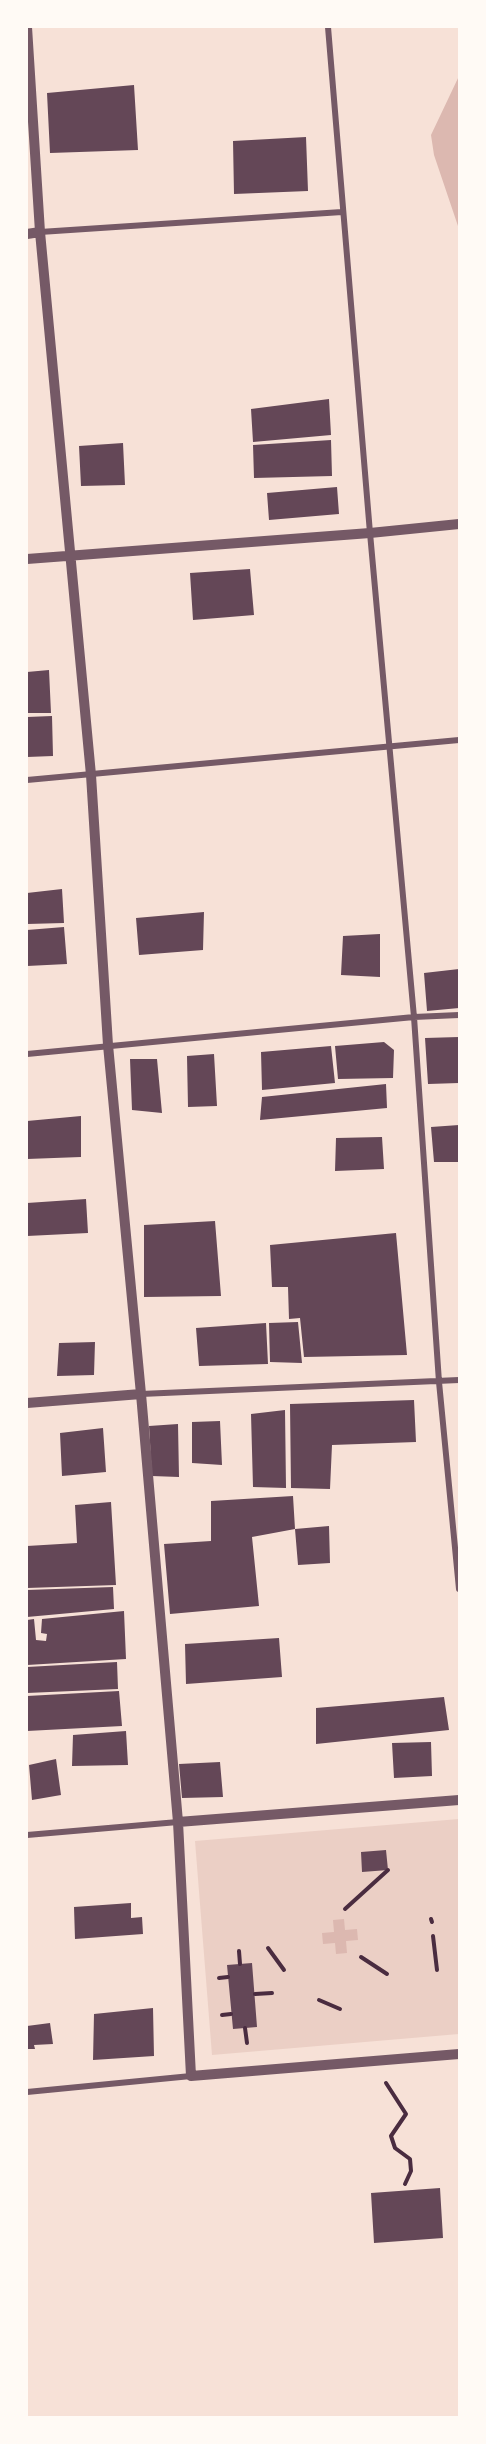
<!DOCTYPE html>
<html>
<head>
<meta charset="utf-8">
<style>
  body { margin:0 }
  #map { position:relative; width:486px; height:2444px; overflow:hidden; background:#f7e1d7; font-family:"Varela Round",sans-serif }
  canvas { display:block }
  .frame { position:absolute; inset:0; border:28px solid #fffaf5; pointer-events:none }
</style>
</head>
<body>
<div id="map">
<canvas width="486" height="2444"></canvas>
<div class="frame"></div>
</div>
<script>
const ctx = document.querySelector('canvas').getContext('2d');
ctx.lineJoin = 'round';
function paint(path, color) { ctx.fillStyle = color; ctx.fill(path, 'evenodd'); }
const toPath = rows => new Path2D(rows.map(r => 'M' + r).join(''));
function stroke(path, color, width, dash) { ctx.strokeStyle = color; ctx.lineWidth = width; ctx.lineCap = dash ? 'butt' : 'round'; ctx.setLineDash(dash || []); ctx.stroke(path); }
paint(toPath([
  [459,1819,459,2034,212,2055,195,1841]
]), '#ebcfc5');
paint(toPath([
  [459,76,459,229,434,155,431,135],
  [344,1919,345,1930,357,1929,358,1940,346,1941,347,1953,336,1954,335,1943,323,1944,322,1933,334,1932,333,1920]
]), '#dcb8b0');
paint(toPath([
  [134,85,138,150,50,153,47,93],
  [306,137,308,191,234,194,233,141],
  [329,399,331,435,253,442,251,409],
  [331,440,332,476,254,478,253,445],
  [123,443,125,485,81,486,79,446],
  [337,487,339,514,269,520,267,493],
  [250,569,254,615,193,620,190,573],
  [49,670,51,713,27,713,27,672],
  [52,716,53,756,27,757,27,717],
  [62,889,64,923,27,924,27,893],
  [204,912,203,950,139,955,136,918],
  [64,927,67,964,27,966,27,930],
  [380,934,380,977,341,975,343,936],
  [459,969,459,1008,427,1011,424,973],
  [459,1037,459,1083,428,1084,425,1038],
  [384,1042,394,1050,393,1078,338,1079,335,1046],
  [331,1046,335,1083,262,1090,261,1052],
  [214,1054,217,1106,188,1107,187,1056],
  [130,1059,157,1059,162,1113,132,1110],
  [386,1084,387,1108,260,1120,262,1097],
  [81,1116,81,1157,27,1159,27,1121],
  [459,1125,459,1162,434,1162,431,1127],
  [382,1137,384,1169,335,1171,336,1138],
  [86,1199,88,1233,27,1236,27,1203],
  [215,1221,221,1296,144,1297,144,1225],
  [396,1233,407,1355,304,1357,300,1318,289,1319,288,1287,272,1287,270,1245],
  [298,1322,302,1363,270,1362,269,1323],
  [266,1323,268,1364,199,1366,196,1328],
  [95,1342,94,1375,57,1376,59,1343],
  [414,1400,416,1442,332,1445,330,1489,291,1488,290,1404],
  [285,1410,286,1488,253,1487,251,1414],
  [220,1421,222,1465,192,1463,192,1422],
  [178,1424,179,1477,152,1476,149,1426],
  [103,1428,106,1472,62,1476,60,1433],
  [293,1496,295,1529,329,1526,330,1563,298,1565,295,1529,252,1537,259,1606,170,1614,164,1544,211,1541,211,1501],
  [111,1502,116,1585,27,1588,27,1546,77,1543,75,1505],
  [113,1587,114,1609,27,1617,27,1590],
  [124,1611,126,1659,27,1665,27,1620,34,1619,36,1640,46,1641,47,1634,41,1633,42,1619],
  [279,1638,282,1677,186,1684,185,1644],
  [117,1662,118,1689,27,1693,27,1667],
  [119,1691,122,1726,27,1731,27,1696],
  [444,1697,449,1730,316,1744,316,1708],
  [126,1731,128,1765,72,1766,73,1735],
  [431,1742,432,1776,394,1778,392,1743],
  [56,1759,61,1795,32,1800,29,1765],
  [220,1762,223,1797,182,1798,179,1764],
  [386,1850,388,1870,362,1872,361,1852],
  [131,1903,131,1918,142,1917,143,1934,75,1939,74,1907],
  [252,1963,257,2027,233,2029,227,1965],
  [153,2008,154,2056,93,2060,94,2014],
  [50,2023,53,2044,34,2045,35,2049,27,2049,27,2026],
  [440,2188,443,2238,374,2243,371,2193]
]), '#644757');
stroke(toPath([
  [345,1909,388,1870],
  [431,1919,432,1922],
  [433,1936,437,1970],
  [268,1948,284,1970],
  [239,1951,240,1964],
  [361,1957,387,1974],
  [219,1978,228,1977],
  [255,1994,272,1993],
  [319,2000,340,2009],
  [222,2015,231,2014],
  [245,2028,247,2043],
  [386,2083,406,2114,391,2136,395,2148,410,2159,411,2171,405,2184]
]), '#4a2c40', 4);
stroke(toPath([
  [328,27,370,533,414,1017,439,1382,459,1589],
  [40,232,342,212],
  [27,780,459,740],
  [27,1054,414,1017,459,1015],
  [141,1394,459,1380],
  [27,1835,178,1822],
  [27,2092,191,2076]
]), '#755966', 6);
stroke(toPath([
  [27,27,40,232,91,775,108,1045,141,1394,178,1822,191,2076,459,2054],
  [27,234,40,232],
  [27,559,370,533,459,524],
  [27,1403,141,1394],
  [178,1822,459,1800]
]), '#755966', 10);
</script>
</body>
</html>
